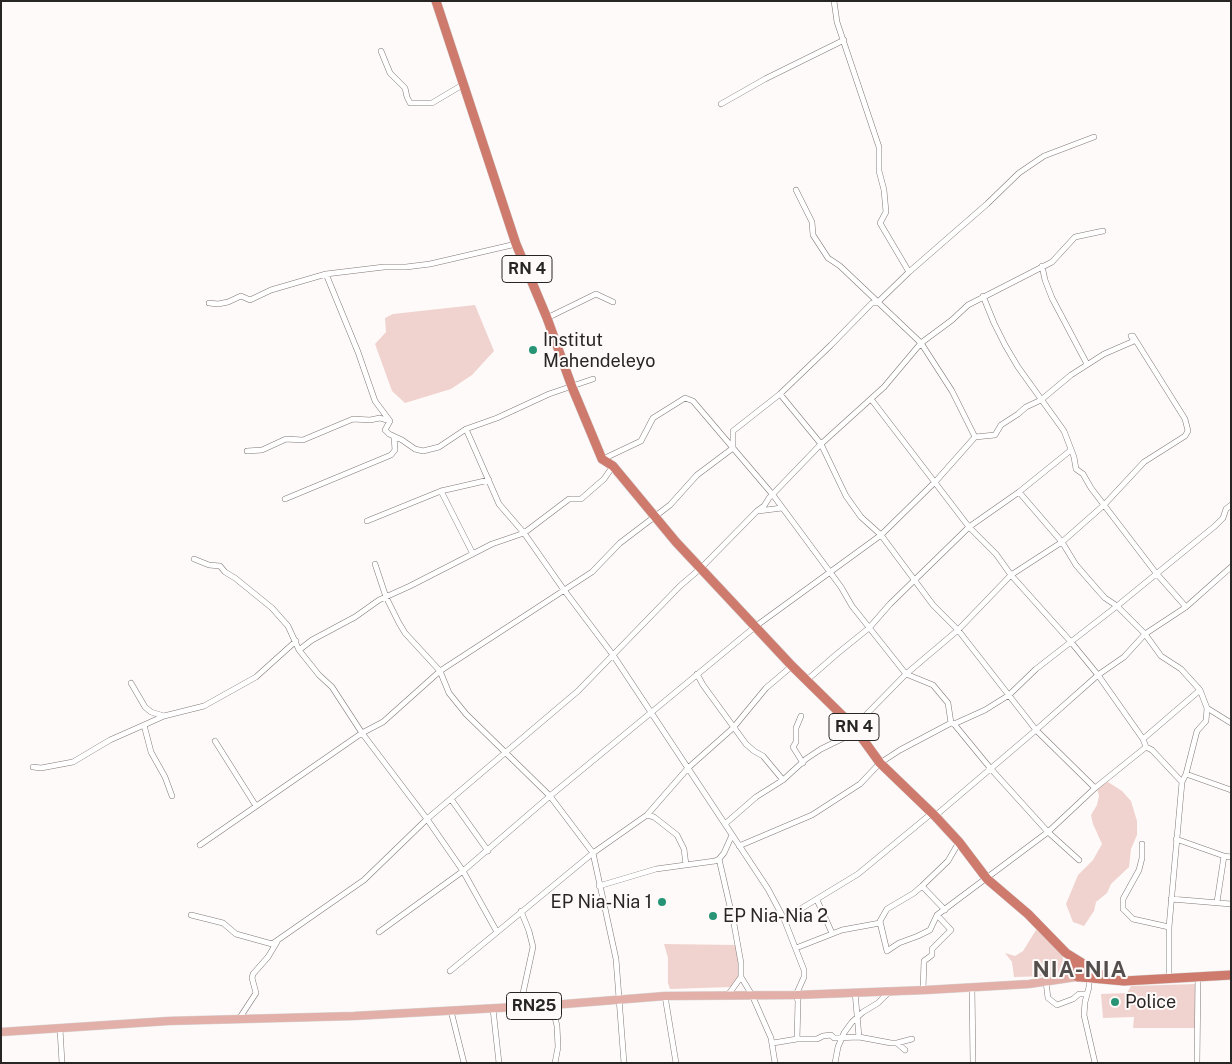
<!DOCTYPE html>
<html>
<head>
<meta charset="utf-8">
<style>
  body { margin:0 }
  #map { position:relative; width:1232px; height:1064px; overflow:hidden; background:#fefaf9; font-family:"Public Sans",sans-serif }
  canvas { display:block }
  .frame { position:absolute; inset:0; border:2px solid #282525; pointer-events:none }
</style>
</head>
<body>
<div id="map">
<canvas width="1232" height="1064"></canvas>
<div class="frame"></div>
</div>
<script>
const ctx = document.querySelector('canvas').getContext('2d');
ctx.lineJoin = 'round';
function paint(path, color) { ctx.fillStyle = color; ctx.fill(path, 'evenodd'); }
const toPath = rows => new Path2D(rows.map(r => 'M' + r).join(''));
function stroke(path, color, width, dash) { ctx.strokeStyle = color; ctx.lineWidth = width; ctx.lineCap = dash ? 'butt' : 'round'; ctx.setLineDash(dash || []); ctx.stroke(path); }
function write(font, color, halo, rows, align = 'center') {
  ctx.font = font + ' "Public Sans",sans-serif'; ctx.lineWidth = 4; ctx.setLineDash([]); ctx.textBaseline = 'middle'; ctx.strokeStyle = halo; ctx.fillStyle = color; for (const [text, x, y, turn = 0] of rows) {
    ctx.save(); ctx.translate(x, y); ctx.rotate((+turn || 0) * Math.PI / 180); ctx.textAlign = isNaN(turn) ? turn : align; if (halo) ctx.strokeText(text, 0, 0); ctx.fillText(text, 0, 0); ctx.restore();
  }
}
paint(toPath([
  [475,305,494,351,472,375,451,389,405,403,392,391,375,344,386,332,385,318,393,314],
  [1108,782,1122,791,1131,801,1137,821,1137,835,1131,849,1129,867,1111,884,1107,893,1096,902,1094,911,1084,926,1073,922,1066,904,1078,875,1093,860,1102,844,1093,824,1091,815,1097,805,1099,796,1097,788],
  [1036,930,1041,933,1061,954,1065,963,1063,971,1060,973,1051,976,1014,977,1012,962,1005,953,1015,956,1023,951],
  [664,944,737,945,740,977,732,987,670,989,668,983,668,958],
  [1196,984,1195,1028,1133,1028,1134,1017,1103,1018,1101,994,1127,993,1131,986]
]), '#f0d3ce');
const street = toPath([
  [834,1,837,22,879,147,879,171,884,190,886,212,880,223,909,272],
  [381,51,390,73,405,88,407,97,410,103,432,103,464,84],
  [721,104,765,79,844,40],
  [796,190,812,222,813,235,828,258,840,266,921,343,952,391,975,437],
  [1042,266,1045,280,1052,298,1087,364],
  [326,274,358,352,375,401,390,421,385,430,389,434,402,440,415,449,423,451,439,447,466,429,497,418,549,394,593,379],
  [983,296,994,323,1005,345,1018,367,1064,431,1074,457,1076,469,1083,474,1091,488,1156,573,1186,607],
  [209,303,218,304,228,302,241,296,250,300,271,290,326,274,384,267,406,267,430,264,516,244],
  [547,318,596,294,613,302],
  [780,394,821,444,846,496,861,517,881,535,933,605,958,630,1036,730,1095,788],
  [871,399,969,527,996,554,1011,575,1071,642,1098,675,1143,739,1146,747,1152,750,1182,782],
  [466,429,499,504,524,533,564,590,613,655,768,889,784,919,804,970,804,977,796,995,798,1001,797,1039],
  [247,451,262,450,286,439,303,440,353,419,370,420,380,418,389,421],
  [603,459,641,441,653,418,685,398,693,401,773,495,841,587,852,606,906,674,933,685,948,703,951,723,954,724,991,769,1048,832,1079,860],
  [441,491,473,554],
  [1019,492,1062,542,1076,565,1096,588,1105,598,1117,606,1145,634,1161,656,1181,669,1200,690,1207,708,1231,723],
  [285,499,391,455,395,450,394,437],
  [758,511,782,508],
  [367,521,441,491,489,480],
  [194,559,209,565,220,566,225,572,235,578,272,608,288,626,299,650,319,675,332,687,362,733,427,819,463,871,497,932],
  [375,564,386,597,399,623,405,633,440,671,449,693,466,714,550,796,593,853,616,959,624,1063],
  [299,650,312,640,355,617,379,600,410,586,492,544,524,533,569,499,581,499,604,479,613,466],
  [697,674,703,685,746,744,754,751,763,756,783,780],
  [807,680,838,653,869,628,890,604,969,527,1019,492,1071,450],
  [131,683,145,707,151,712,164,716],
  [801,716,796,728,796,742,793,747,803,763],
  [954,724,985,710,1009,695,1036,669,1117,606,1215,526,1223,518,1226,509,1231,505],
  [144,725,151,752,165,777,172,796],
  [1143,739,1200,690],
  [215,741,256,806],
  [33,767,41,768,73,762,110,740,144,725,164,716,204,706,256,677,296,641],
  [1186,774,1231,790],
  [451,799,488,851],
  [647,815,654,817,677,835,684,849,686,865],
  [935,816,1036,730,1098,675,1124,657,1145,634,1186,607,1231,567],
  [725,824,756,797,783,780,806,759,821,749,856,732],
  [1176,839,1224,856,1231,857],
  [1142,844,1142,858,1139,870,1123,899,1123,909,1133,919,1169,927],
  [200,845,362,733,383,722,440,671,592,572,620,543,670,505,697,475,733,448,733,431,780,394,831,345,872,303,877,303,909,272,987,204,1019,173,1044,156,1094,137],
  [739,846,812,815,860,784,880,763,900,750,951,723],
  [719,859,734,924,741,963,741,977,752,995,771,1038,775,1063],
  [599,886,656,869,715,861,719,859,724,853,732,835],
  [922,886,945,910],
  [1171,899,1231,904],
  [817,900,832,933],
  [1217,902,1224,856],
  [191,915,223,923,236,934,272,944,364,880,427,819,578,691,680,586,701,568,757,511,764,506,769,498,821,444,884,387,921,343,952,320,968,305,1052,262,1075,237,1103,231],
  [784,919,858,874,932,813],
  [379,932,463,871,550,796,756,626,881,535,936,481,975,437,995,435,1001,425,1018,414,1026,407,1041,400,1071,375,1104,354,1134,341,1131,336,1133,336,1185,419,1188,431,1185,436,1144,462,1104,505,1062,542,1011,575,958,630,906,674,854,727],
  [796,948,842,930,880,923,887,951,880,921,887,909,914,893,922,886,948,861,959,842],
  [887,951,899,943,918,936,930,930,937,915,1048,832,1095,788,1146,747],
  [450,971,593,853,647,815,688,768,733,728,766,688,792,666],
  [1089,978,1089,987,1085,1002,1084,1015,1095,1063],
  [1169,979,1169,927,1182,782,1186,774,1197,731,1206,721,1207,708],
  [1046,982,1048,998,1057,1005,1073,999,1079,994,1087,994],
  [972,987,973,1063],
  [923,990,924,961,932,955,932,949,951,930,937,915],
  [728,995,741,977],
  [665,996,676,1063],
  [552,1005,557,1026,558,1047,555,1063],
  [520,1007,533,947,529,931,521,911],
  [493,1009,499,1063],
  [451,1011,464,1063],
  [239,1019,256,993,252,978,253,974,268,957,277,942],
  [60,1029,62,1063],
  [859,1037,891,1043,897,1043,905,1050],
  [773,1043,797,1039,817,1039,823,1036,831,1035,834,1038,859,1037,855,992],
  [897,1043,912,1039],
  [835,1063,838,1047,844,1033,852,1022,863,1012,878,1003,890,991],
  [1197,1063,1198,977]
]);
const primary = toPath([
  [1,1032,168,1021,354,1016,552,1005,665,996,796,995,926,990,1029,984,1076,977]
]);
const highway = toPath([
  [436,1,516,244,547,318,572,387,602,459,613,466,676,542,792,666,854,727,880,763,935,816,959,842,987,879,1028,914,1066,953,1108,979],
  [1080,963,1073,965,1072,972,1078,977,1084,975],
  [1080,977,1124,981,1231,975]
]);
stroke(street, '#807978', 6);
stroke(primary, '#d8d8d8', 9);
stroke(highway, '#d8d8d8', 10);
stroke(street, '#fff', 5);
stroke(primary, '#e2b0a8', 8);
stroke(highway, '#ce7b6e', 9);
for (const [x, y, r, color] of [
  [533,350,5,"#269475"],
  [662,902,5,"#269475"],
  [713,916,5,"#269475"],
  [1115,1002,5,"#269475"]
]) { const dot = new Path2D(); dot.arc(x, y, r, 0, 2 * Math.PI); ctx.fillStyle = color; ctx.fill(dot); stroke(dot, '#fefaf9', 2); }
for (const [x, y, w] of [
  [527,269,50],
  [854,727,50],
  [534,1006,55]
]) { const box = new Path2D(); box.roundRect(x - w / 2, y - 13.5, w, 27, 4); ctx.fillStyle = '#fefaf9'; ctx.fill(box); stroke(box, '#282525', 1); }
write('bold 16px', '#282525', null, [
  ["RN 4",527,269],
  ["RN 4",854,727],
  ["RN25",534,1006]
]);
write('18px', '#282525', '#fefaf9', [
  ["Institut",543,340],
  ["Mahendeleyo",543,361],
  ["EP Nia-Nia 1",652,902,"right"],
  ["EP Nia-Nia 2",723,916],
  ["Police",1125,1002]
], 'left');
ctx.letterSpacing = '1px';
write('bold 22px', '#544e4d', '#fefaf9', [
  ["NIA-NIA",1080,970]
]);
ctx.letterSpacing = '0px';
</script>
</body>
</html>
